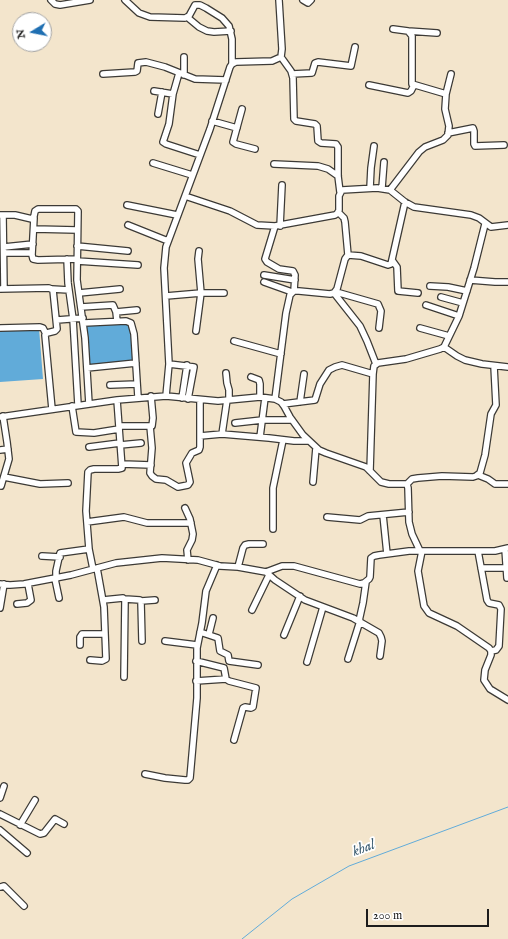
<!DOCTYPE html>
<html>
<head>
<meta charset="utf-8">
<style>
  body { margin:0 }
  #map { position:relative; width:508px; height:939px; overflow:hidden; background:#f3e5cc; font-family:"IM FELL English",serif }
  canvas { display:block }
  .north { position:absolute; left:12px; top:12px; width:40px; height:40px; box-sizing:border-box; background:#fff; border:1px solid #a4a4a4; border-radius:50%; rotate:260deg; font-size:11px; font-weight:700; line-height:16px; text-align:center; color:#1c1c1c }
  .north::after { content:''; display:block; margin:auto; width:14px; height:18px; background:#1f6fb2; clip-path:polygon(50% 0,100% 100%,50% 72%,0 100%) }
  .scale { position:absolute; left:366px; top:909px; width:123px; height:18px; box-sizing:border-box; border:2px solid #1c1c1c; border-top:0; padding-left:5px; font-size:12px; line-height:14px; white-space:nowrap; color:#1c1c1c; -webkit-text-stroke:3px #fff; paint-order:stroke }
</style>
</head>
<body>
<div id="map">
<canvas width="508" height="939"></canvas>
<div class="north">N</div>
<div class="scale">200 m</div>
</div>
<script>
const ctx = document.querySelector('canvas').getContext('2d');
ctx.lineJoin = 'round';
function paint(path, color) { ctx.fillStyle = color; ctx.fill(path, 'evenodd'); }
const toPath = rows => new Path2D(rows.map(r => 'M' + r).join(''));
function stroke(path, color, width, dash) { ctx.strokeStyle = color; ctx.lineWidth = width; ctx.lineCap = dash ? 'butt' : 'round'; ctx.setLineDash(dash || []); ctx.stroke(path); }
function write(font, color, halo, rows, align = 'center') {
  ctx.font = font + ' "IM FELL English",serif'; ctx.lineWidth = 3.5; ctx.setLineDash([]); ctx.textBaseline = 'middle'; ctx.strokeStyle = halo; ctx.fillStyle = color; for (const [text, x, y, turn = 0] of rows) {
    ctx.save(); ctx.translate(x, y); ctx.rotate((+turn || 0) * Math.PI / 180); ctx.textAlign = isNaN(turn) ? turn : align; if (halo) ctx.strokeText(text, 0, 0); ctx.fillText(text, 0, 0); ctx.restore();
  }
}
paint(toPath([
  [129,321,134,362,90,368,85,326],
  [39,328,43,379,0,382,0,330]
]), '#61abd9');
stroke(toPath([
  [242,939,292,899,349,866,508,807]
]), '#61abd9', 1);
const minor = toPath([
  [51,0,55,4,60,5,90,0],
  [125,0,139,13,150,17,185,18,189,16,195,5,200,5,206,8,222,18,229,26,232,39,232,64],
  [303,0,308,3,311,0],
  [187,17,199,27,207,31,214,32,231,31],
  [393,29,408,31,412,36,412,84,446,94],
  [408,31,437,33],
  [281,57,291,71,293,78,294,119,296,121,315,124,317,126,318,141,321,143,336,144,338,147,338,176,340,192],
  [179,73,173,94,169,124,163,142,166,144,200,155],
  [103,74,135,72,137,71,138,63,146,62,165,67,195,79,226,80],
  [292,74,312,73,315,63,318,62,351,66,355,47],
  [184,75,184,57],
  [369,85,408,93,411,91,414,85],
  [154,91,173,94],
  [242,109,233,142,236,144,255,149],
  [158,114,162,92],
  [212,121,237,128],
  [448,133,473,128,474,131,474,144,475,146,504,145],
  [153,163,192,175],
  [274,164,318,166,328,169,338,176],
  [370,188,371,168,374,146],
  [382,188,384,162],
  [390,190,419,152,425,147,443,140,448,135,449,126,445,109,446,94,451,74],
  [185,196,230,211,257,225,275,226,335,215,338,213,339,210,339,196,342,190,377,188,390,190,405,202,414,207,471,215,479,218,491,227,508,225],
  [127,205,177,215],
  [338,212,344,218,345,222,348,255],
  [0,215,15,215,32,219,34,216,35,211,38,209,76,209,78,211,77,280,85,338,89,404],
  [3,215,4,289],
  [34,218,32,255,33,259,38,260,77,259],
  [128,225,168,241],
  [275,226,265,259,267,262,279,269,293,271,295,275,294,291],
  [280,226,282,185],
  [34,229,77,230],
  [77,246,128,251],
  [4,247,33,244],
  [4,253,32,253],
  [67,259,68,283,73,319,78,405],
  [392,260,397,267,398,291,418,293],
  [77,261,138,265],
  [264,275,295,280],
  [470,280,495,282,508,282],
  [264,282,292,292],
  [430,286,448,287,467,291],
  [0,289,49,288,53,290,57,329,55,331,47,333,45,335,52,409],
  [52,289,69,290],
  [336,292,378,304,381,311,379,328],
  [79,293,120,289],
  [334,293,360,326,367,341,376,364],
  [166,296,201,293,224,293],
  [441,297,463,303],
  [426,305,459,316],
  [81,307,113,305,116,312,117,321],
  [116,312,137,310],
  [57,320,83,318],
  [84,323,126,321,131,323,134,334,138,397],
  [0,328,40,327,43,328,46,334],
  [420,328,449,336],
  [196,331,201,293,198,259,199,251],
  [234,341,281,354],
  [444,347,457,356,465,360,482,364,508,367],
  [169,364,194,367,188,399],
  [87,368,136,363],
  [226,373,227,383,229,390,229,400],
  [251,377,259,380,260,384,260,397],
  [110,385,137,384],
  [166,396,218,401,260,397,275,399,281,402,284,406,290,417,303,435,319,450,326,453,366,467,381,482,389,484,407,484,408,488,409,522,412,534,420,551],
  [182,398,187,365],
  [275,399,286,313,290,295,294,291,299,291,330,294,334,293,337,289,345,259,348,255,361,256,388,265,391,264,405,202],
  [300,402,304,374],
  [283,404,315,400,320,384,329,370,335,367,342,365,373,374],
  [72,406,76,432,94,433,119,429],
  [0,417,117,400,166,396,169,364,164,268,166,247,210,129,230,67,232,64,236,62,272,61,281,57,282,49,279,0],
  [235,423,262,420,292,420],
  [119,426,152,426,153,418,151,396],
  [150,426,152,448,150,473,152,476,156,479,166,480,178,487,188,485,190,482,186,463,192,453,199,450,200,447,200,400],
  [222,434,227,400],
  [200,436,222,434,269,438,294,441,308,441],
  [260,437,265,398],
  [120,445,141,443],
  [89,447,120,443],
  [0,450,8,449],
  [122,464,151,465],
  [370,471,373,374,374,366,378,363,406,359,440,349,444,347,459,316,474,268,485,224],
  [478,475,488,479,495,484,508,484],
  [4,477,40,484,68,483],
  [313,482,316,448],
  [407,484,412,479,418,478,442,476,473,477,476,476,480,473,485,455,491,414,496,405,494,366],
  [1,486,9,459,7,442,3,416],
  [185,508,190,519,193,534,192,540,187,550,188,560],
  [383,515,387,554],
  [327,517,360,520,368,516,409,512],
  [87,522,124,517,147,523,191,523],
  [273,529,273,488,283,440],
  [505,549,507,578],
  [422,551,418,571,424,606,429,613,457,626,489,648,491,651,491,655,485,670,484,680,490,689,508,700],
  [478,551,487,600,489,603,499,605,501,609,499,646,496,650,491,651],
  [42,556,60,557],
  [238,567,243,548,245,545,249,544,263,544],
  [481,568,507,568],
  [93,569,89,549,86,511,88,472,90,470,94,469,118,469,122,468,117,400],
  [266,572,275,580,305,600,353,618,379,633,381,637,382,641,380,656],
  [55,579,59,598],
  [56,579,56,571,60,553,89,549],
  [0,584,10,585,24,584,71,575,116,563,162,558,198,560,220,566,238,567,266,572,282,566,294,566,360,584,364,583,369,579,370,577,371,558,374,556,379,555,409,551,495,551,508,548],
  [125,599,140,600,141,602,142,641],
  [103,600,123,598,125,600,124,677],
  [141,601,155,600],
  [17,604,27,603,31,600,28,584],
  [0,608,4,584],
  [252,610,269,575],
  [359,621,363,603,366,582],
  [200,632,218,638,220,651,228,655,229,661,258,665],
  [209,634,213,618],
  [284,635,300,596],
  [165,641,197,645],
  [80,645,80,637,82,634,105,634],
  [348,659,360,621],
  [90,660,102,661,106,659,104,607,97,568],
  [196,661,224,668,226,679,229,681,256,688,253,707,251,708,245,707,243,708,234,740],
  [307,662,323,607],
  [196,681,226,679],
  [145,774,165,778,185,780,188,780,190,778,197,698,197,648,202,623,206,591,217,565],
  [0,798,4,786],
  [0,814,40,834,44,833,55,819,64,824],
  [20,825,35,800],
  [0,830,27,853],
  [0,887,4,886,24,906]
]);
stroke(minor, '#3c3a36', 8);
stroke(minor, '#fff', 5.5);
write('italic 15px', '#3b5c71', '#fff', [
  ["khal",364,849,-20]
]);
</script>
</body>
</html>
